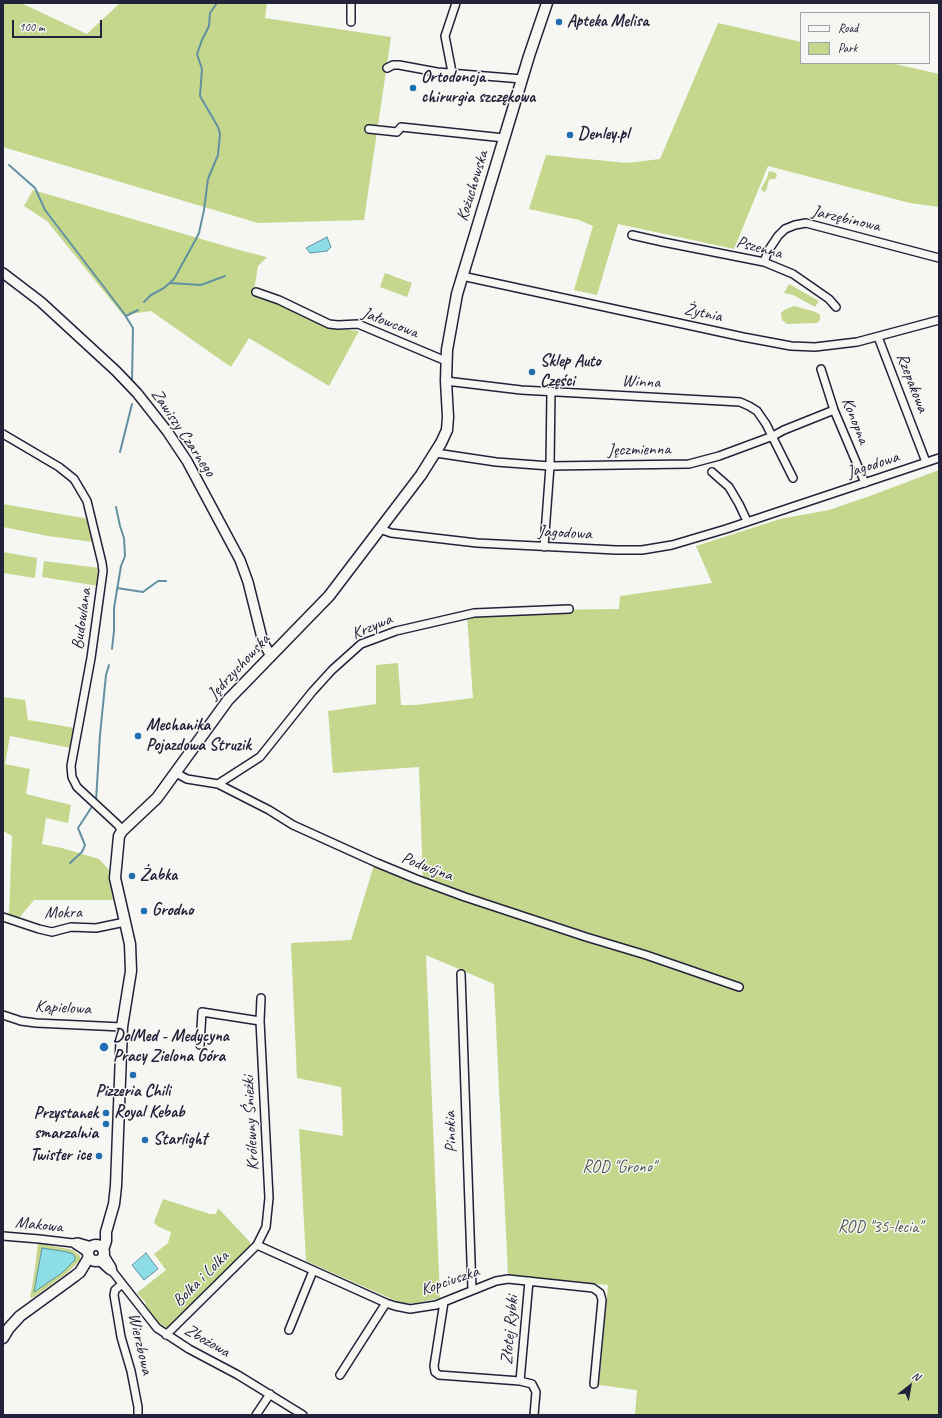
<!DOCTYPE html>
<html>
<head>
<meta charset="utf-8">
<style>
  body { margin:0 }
  #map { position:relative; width:942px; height:1418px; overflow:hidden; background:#f6f6f2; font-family:Caveat,sans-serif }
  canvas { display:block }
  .frame { position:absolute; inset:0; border:4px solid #22223b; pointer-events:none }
  .legend { position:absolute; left:800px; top:12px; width:130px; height:52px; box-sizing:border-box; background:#f6f6f2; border:1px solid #a1a1a9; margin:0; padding:5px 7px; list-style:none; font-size:12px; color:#22223b }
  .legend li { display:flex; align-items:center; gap:8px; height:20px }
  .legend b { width:20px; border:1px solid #a1a1a9 }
  .north { position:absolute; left:890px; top:1366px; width:40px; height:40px; -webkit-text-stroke:3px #f6f6f2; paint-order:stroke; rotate:31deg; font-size:11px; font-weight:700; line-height:16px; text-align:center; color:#22223b }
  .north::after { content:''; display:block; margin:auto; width:14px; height:18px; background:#22223b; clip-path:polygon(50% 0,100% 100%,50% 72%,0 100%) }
  .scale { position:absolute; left:12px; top:20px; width:90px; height:18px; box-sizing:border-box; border:2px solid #22223b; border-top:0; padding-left:5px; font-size:12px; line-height:14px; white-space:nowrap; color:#22223b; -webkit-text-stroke:3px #f6f6f2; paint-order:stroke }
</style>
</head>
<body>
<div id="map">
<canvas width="942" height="1418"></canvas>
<div class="frame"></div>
<ul class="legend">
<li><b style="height:5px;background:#f6f6f2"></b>Road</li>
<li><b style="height:11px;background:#c5d78c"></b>Park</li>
</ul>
<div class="north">N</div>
<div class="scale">100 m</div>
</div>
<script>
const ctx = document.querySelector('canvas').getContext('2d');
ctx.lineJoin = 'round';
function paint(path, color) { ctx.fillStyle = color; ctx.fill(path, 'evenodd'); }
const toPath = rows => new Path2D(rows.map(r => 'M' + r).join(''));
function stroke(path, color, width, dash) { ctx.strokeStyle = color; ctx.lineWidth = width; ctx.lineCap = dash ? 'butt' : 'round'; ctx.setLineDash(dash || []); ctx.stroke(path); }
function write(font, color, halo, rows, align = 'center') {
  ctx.font = font + ' Caveat,sans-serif'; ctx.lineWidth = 3; ctx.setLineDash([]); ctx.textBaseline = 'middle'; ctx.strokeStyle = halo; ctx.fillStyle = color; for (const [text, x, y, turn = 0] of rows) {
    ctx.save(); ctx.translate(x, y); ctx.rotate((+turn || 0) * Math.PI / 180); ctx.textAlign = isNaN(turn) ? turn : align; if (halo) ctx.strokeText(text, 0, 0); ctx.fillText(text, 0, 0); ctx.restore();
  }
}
paint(toPath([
  [3,3,21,3,87,34,120,3,267,3,265,18,391,37,364,220,258,223,3,147],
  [718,23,801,42,801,63,891,63,939,74,939,207,910,203,768,166,734,249,618,224,597,295,574,290,593,226,579,220,529,209,546,155,627,163,660,159],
  [769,171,776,173,777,176,775,179,771,179,769,180,766,191,764,192,761,189,767,178],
  [33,190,239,250,267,257,258,266,253,296,281,305,328,328,359,331,329,386,249,338,231,367,151,311,123,315,47,221,24,206],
  [385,273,412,283,407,297,380,287],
  [789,284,819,301,815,307,793,295,784,293],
  [794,306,816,312,820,315,820,320,817,323,787,324,782,320,781,313,784,310],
  [939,470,939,1415,635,1415,637,1390,599,1385,608,1285,508,1275,494,984,426,955,440,1298,416,1303,403,1304,306,1261,299,1129,343,1136,341,1087,297,1078,291,943,351,940,374,865,423,884,419,767,333,773,328,711,376,704,376,665,398,663,401,705,416,705,473,698,467,616,530,610,619,609,620,596,712,583,696,546,780,519,829,510,870,496],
  [3,504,89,519,93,542,48,536,3,527],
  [3,552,37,558,35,578,3,573],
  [44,561,99,568,99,586,42,577],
  [3,697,25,700,28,720,75,728,71,748,10,736,5,764,30,769,26,794,71,805,68,823,46,818,42,844,62,848,99,859,110,871,111,888,113,900,34,900,19,918,9,915,12,836,3,831],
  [163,1199,210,1214,216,1214,218,1208,250,1242,251,1247,169,1328,165,1327,157,1321,145,1305,146,1303,137,1293,166,1270,154,1254,168,1243,171,1232,157,1226,154,1222],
  [38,1243,73,1250,80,1256,80,1260,66,1274,34,1297,30,1298,34,1275]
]), '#c5d78c');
const water = toPath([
  [327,237,331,247,327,251,310,253,306,248,327,237],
  [42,1248,67,1252,73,1254,75,1257,75,1260,62,1273,34,1292,42,1248],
  [146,1253,158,1269,144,1280,132,1265,146,1253]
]);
paint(water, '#8cdde5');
stroke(water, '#6292a1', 1);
stroke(toPath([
  [9,165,35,188,45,210,123,312,133,328,132,381],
  [170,283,201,285,225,276],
  [144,302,151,295,164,288,174,279,196,239,199,233,204,210,208,179,218,155,220,134,218,127,200,96,202,69,197,54,202,40,209,26,210,13,217,3],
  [126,316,138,310],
  [120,452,132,404],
  [117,588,143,592,158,581,166,581],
  [112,649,114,631,114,608,121,566,125,556,124,538,120,526,116,507],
  [96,801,100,735,106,675,109,665],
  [70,863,82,852,85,845,78,828,93,805]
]), '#6292a1', 2);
const minor = toPath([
  [351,22,351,3],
  [387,68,393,65,399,65,437,72,522,79],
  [452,72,445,36,456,3],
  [369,129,397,132,401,127,504,138],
  [632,235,663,242,764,262,793,274,829,299,836,307],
  [764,262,768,251,778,236,785,229,795,225,806,223,939,258],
  [462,276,743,337,791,346,815,347,857,342,939,320],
  [256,292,279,300,329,324,338,325,358,324,446,361],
  [878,337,926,462],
  [821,369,834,410,865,483],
  [446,381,521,390,740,402,749,406,757,411,766,424,793,478],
  [3,434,59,467,74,479,87,501,102,563,103,571,91,658,71,766,72,777,77,787,118,825,122,831],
  [436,453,496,462,550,466,689,464,719,456,773,436,784,430,834,410],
  [712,472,729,487,739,504,747,521],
  [380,529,391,533,477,543,616,550,642,550,672,545,726,529,939,458],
  [544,547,550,466,551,391],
  [176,773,187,779,218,784,269,810,293,825,377,863,416,879,465,897,586,937,646,955,739,987],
  [218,784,260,757,312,692,332,670,361,644,396,631,474,613,569,609],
  [3,917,39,929,52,932,71,927,96,928,125,922],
  [461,974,472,1290],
  [3,1015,21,1021,36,1023,122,1027],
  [200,1045,202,1012,260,1021],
  [3,1236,39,1239,73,1243,78,1242,92,1246],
  [73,1243,88,1253],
  [257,1245,386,1303,395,1306,410,1309,436,1305,496,1281,508,1279,593,1288,600,1293,602,1300,594,1384],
  [104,1254,112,1267,113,1272],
  [99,1261,109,1270,113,1272,157,1328,189,1349,238,1375,303,1415],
  [122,1284,115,1290,114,1295,121,1337,131,1371,138,1407,138,1415],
  [444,1302,434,1366,435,1372,439,1375,520,1381,532,1384,536,1392,534,1415],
  [289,1330,313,1271],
  [166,1335,257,1245,266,1227,269,1198,260,1021,261,998],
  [340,1375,386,1303],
  [520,1381,529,1281],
  [256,1415,270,1394]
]);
const tertiary = toPath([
  [3,273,41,302,116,371,137,393,167,431,187,461,240,560,248,582,263,642,271,656]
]);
const secondary = toPath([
  '88 1253a8 8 0 1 1 16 0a8 8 0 1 1-16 0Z',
  [103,1250,106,1241,106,1232,114,1204,116,1186,122,1027,131,971,130,944,115,878,119,836,122,831,157,798,228,700,329,596,421,475,441,443,447,430,448,417,446,381,447,350,457,294,529,56,547,3],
  [3,1338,9,1328,20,1316,75,1276,80,1272,89,1257]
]);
stroke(minor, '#22223b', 10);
stroke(tertiary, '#22223b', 12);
stroke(secondary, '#22223b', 13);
stroke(minor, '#f6f6f2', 7);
stroke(tertiary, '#f6f6f2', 9);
stroke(secondary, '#f6f6f2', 10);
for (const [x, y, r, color] of [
  [559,22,4,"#1f6fb2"],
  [413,88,4,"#1f6fb2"],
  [570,135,4,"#1f6fb2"],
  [532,372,4,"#1f6fb2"],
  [138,736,4,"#1f6fb2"],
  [132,876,4,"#1f6fb2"],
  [144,911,4,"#1f6fb2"],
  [104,1047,5,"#1f6fb2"],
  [133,1075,4,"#1f6fb2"],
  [106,1113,4,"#1f6fb2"],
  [106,1124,4,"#1f6fb2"],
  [145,1140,4,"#1f6fb2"],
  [99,1156,4,"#1f6fb2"]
]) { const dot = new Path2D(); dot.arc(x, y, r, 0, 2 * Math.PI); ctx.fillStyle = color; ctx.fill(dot); stroke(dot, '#f6f6f2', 1.5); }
write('bold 17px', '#22223b', '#f6f6f2', [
  ["Apteka Melisa",567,22],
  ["Ortodoncja",421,78],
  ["chirurgia szczękowa",421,98],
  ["Denley.pl",578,135],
  ["Sklep Auto",540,362],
  ["Części",540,382],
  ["Mechanika",146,726],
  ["Pojazdowa Struzik",146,746],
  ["Żabka",140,876],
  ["Grodno",152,911],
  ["DolMed - Medycyna",113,1037],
  ["Pracy Zielona Góra",113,1057],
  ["Pizzeria Chili",133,1092,"center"],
  ["Royal Kebab",114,1113],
  ["Przystanek",98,1114,"right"],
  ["smarzalnia",98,1134,"right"],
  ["Starlight",153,1140],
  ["Twister ice",91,1156,"right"]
], 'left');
write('17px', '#22223b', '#f6f6f2', [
  ["Kożuchowska",473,186,-73],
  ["Jarzębinowa",846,219,13],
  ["Pszenna",759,248,15],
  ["Żytnia",703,313,12],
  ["Jałowcowa",390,323,21],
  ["Winna",641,382,3],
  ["Rzepakowa",912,383,69],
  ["Konopna",855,421,68],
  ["Zawiszy Czarnego",183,433,56],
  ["Jęczmienna",639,450,-1],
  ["Jagodowa",873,465,-18],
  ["Jagodowa",565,533,3],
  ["Budowlana",82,619,-82],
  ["Krzywa",372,627,-23],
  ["Jędrzychowska",239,667,-47],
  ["Podwójna",427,867,21],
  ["Mokra",63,913,-1],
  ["Kąpielowa",63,1008,3],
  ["Królewny Śnieżki",251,1123,-93],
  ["Pinokia",451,1132,-92],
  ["Makowa",39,1225,6],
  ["Bolka i Lolka",201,1279,-45],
  ["Kopciuszka",450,1281,-19],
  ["Złotej Rybki",510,1330,-85],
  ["Zbożowa",207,1341,30],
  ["Wierzbowa",140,1344,77]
]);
write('17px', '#535853', '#f6f6f2', [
  ["ROD \"Grono\"",619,1168],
  ["ROD \"35-lecia\"",880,1228]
]);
</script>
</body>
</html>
